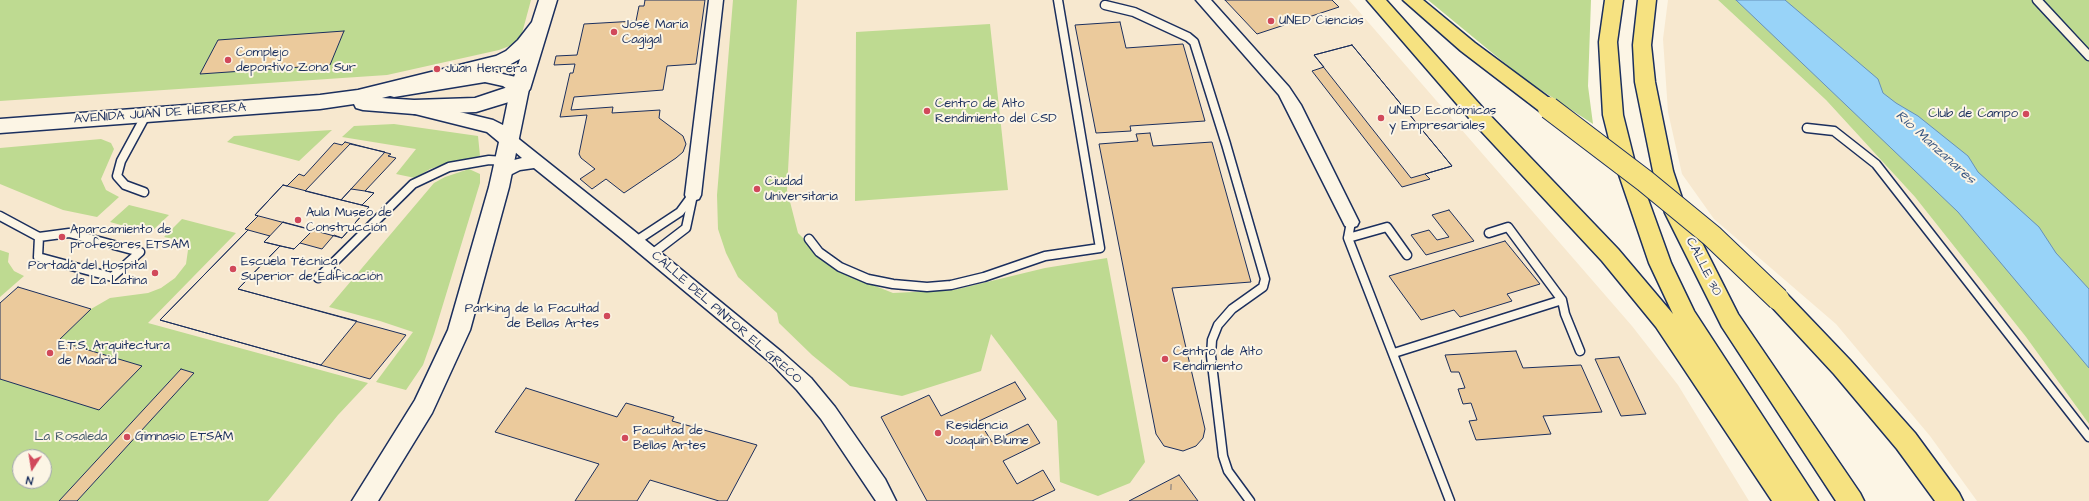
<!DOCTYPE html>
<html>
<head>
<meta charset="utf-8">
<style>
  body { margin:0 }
  #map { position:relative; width:2089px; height:501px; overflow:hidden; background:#fcf5e5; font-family:"Architects Daughter",sans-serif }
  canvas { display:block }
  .north { position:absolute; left:12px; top:449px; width:40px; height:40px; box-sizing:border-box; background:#fcf5e5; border:1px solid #a2a6af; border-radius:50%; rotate:192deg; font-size:11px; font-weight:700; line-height:16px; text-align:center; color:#1b2f5e }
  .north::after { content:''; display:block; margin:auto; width:14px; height:18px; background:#d1495b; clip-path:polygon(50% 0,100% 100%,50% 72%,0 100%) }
</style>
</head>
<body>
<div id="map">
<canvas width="2089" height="501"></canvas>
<div class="north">N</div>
</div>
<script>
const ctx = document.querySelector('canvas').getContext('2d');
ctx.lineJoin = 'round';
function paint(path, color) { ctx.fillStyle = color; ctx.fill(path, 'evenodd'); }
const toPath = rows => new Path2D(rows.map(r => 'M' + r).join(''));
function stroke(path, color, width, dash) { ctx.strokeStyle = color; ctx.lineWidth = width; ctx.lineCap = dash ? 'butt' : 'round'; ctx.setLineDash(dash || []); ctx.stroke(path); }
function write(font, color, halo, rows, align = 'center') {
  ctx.font = font + ' "Architects Daughter",sans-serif'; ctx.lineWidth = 4; ctx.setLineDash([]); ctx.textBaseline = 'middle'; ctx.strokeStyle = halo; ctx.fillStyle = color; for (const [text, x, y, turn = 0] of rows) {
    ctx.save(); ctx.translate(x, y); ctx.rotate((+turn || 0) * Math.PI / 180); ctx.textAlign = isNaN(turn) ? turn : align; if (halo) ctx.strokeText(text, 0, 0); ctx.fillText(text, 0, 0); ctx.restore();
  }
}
paint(toPath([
  [0,0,1349,0,1632,326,1678,385,1749,501,0,501],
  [20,457,44,457,44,481,20,481],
  [1668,0,1718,0,1826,100,1915,197,2026,337,2089,424,2089,501,1977,501,1930,436,1836,324,1714,219,1682,174,1668,112,1663,39]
]), '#f7e8cf');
paint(toPath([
  [0,0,531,0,521,37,512,45,499,50,387,75,0,101],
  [733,0,797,0,787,190,798,233,835,270,893,293,954,290,1045,268,1107,258,1145,462,1130,483,1098,496,1060,482,1057,421,991,334,981,371,902,396,850,386,812,355,779,323,777,313,738,277,726,253,718,229,717,195],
  [1428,0,1591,0,1588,86,1593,124,1524,79],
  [1718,0,2089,0,2089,424,2026,337,1915,197,1826,100],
  [990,24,1008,190,855,201,856,32],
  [394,124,478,136,480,156,448,163,430,169,415,178,396,174,416,149,342,137,354,126],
  [332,130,299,161,227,142,234,136],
  [101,139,111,143,114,149,101,179,106,190,119,197,97,217,63,210,0,184,0,148],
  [469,169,480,174,480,183,434,334,423,365,406,390,376,382,413,332,380,321,329,307,434,183,445,177],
  [129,205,169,215,150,233,110,222],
  [182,219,236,233,148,323,368,383,338,415,268,501,77,501,194,373,181,369,59,501,0,501,0,379,99,409,141,366,58,341,91,309,110,298,148,293,161,288,175,278,186,264,188,250,179,240,164,237],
  [20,457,44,457,44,481,20,481],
  [0,250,9,253,8,262,14,271,24,276,0,297]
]), '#beda91');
const water = toPath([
  [1736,0,1785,0,1878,79,1883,93,1896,103,1918,116,1968,156,1978,172,2039,227,2056,253,2089,289,2089,368,1958,212,1736,0]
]);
paint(water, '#98d3f8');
stroke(water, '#6691ba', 1);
const building = toPath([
  [645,0,705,0,696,64,667,66,663,90,574,97,571,110,613,107,612,113,660,110,659,118,683,136,686,144,683,152,676,158,624,193,606,179,592,189,580,179,595,169,581,158,579,154,587,115,560,117,570,73,573,73,575,64,554,65,556,56,577,55,584,24,636,21,639,6,644,6,645,0],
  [1225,0,1332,0,1339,7,1257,34,1225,0],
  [1120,22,1126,48,1183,44,1205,121,1130,126,1131,131,1096,133,1075,25,1120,22],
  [344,31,330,65,200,74,218,40,344,31],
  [1352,45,1452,166,1425,174,1430,179,1402,187,1312,71,1324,67,1314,55,1352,45],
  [1352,45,1452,166,1411,178,1314,55,1352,45],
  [1150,133,1153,146,1212,142,1251,282,1172,288,1205,429,1203,438,1196,446,1183,451,1164,446,1156,434,1099,144,1138,141,1136,134,1150,133],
  [345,142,391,154,388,156,396,158,365,191,374,193,362,205,369,207,342,238,334,235,322,249,300,243,294,249,280,246,238,289,406,335,370,379,160,320,248,230,245,229,258,216,255,215,283,185,287,186,299,174,304,176,334,143,342,145,345,142],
  [350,144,385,152,341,200,305,191,350,144],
  [283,185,369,207,342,238,255,215,283,185],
  [351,189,365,191,374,193,362,205,341,200,351,189],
  [1449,210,1474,241,1426,255,1411,235,1429,230,1437,240,1449,237,1432,215,1449,210],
  [283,222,313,230,294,249,264,242,283,222],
  [248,230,270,236,264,242,280,246,238,289,357,321,321,365,160,320,248,230],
  [1505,241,1540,284,1507,294,1512,301,1460,317,1454,310,1421,320,1389,276,1505,241],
  [18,287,91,309,58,341,142,366,99,410,0,379,0,303,18,287],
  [1516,351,1523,368,1581,365,1602,412,1543,416,1551,434,1476,440,1469,421,1477,420,1471,403,1463,404,1458,389,1465,388,1459,372,1451,372,1445,355,1516,351],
  [1619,357,1646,414,1621,416,1595,359,1619,357],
  [181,369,194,373,77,501,59,501,181,369],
  [1015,382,1026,399,979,421,992,442,1028,424,1040,443,1003,461,1017,484,1043,470,1055,490,1032,501,927,501,881,417,929,395,941,416,1015,382],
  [526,388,617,417,626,403,674,417,672,421,757,445,727,501,719,501,650,480,637,501,575,501,599,464,495,432,526,388],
  [1179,475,1198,501,1129,501,1179,475]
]);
paint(building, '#ebca9c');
stroke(building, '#1b2f5e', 1);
const service = toPath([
  [2037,0,2089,56],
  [1105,5,1134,12,1188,37,1194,42,1226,144,1265,279,1263,287,1232,309,1218,325,1212,340,1211,356,1223,456,1228,471,1250,501],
  [1807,128,1834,131,1876,164,2089,437],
  [144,192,125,185,117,176,121,161,146,115],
  [0,216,39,237],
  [1351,222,1348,238,1450,501],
  [69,233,140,252,112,277,38,257,39,237,69,233],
  [1489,233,1508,227,1562,300,1565,314,1580,351],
  [1348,238,1387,227,1407,255],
  [809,239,819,252,840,267,868,279,893,284,927,287,951,285,984,277,1045,256,1100,248,1058,0],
  [636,241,680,212,691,197],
  [652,254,686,228,693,195],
  [318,278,413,184,449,167,489,160,504,161],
  [1394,353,1562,300]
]);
const minor = toPath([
  [709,0,723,0,701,195,699,199,693,201,687,199,685,195,709,0],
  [1196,0,1211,0,1289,87,1301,105,1359,222,1357,226,1351,228,1345,226,1279,95,1196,0],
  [509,134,515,136,633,230,783,353,811,378,835,407,885,479,896,501,876,501,821,419,797,390,771,363,621,238,534,168,520,170,502,179,496,177,494,173,496,169,510,161,522,158,501,140,503,136,509,134]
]);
const tertiary = toPath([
  [485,70,516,77,527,85,529,89,509,187,470,330,432,413,378,501,352,501,415,400,448,330,489,187,499,142,487,132,407,112,405,107,407,102,414,101,493,120,503,125,510,91,503,86,485,82,394,97,387,95,385,91,387,87,394,85,485,70]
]);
const secondary = toPath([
  [539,0,557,0,530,89,522,98,476,112,414,114,363,110,356,108,354,104,320,109,0,133,0,119,320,95,358,90,496,56,506,51,518,40,532,22,539,0],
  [520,59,511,86,475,98,414,100,382,98,509,65,520,59]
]);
const motorway = toPath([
  [1367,0,1386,0,1483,108,1618,249,1673,314,1649,263,1615,163,1603,115,1599,42,1605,0,1623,0,1617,42,1623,115,1635,163,1671,263,1694,311,1818,501,1772,501,1656,327,1602,261,1469,118,1367,0],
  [1403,0,1423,0,1475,43,1556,103,1559,108,1556,113,1549,115,1542,113,1461,51,1403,0],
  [1638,0,1656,0,1651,45,1655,82,1673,171,1687,213,1738,314,1860,493,1864,501,1836,501,1722,327,1665,213,1653,171,1635,82,1633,45,1638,0],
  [1778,290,1786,293,1850,360,1915,433,1959,493,1963,501,1935,501,1897,449,1834,374,1770,305,1767,299,1770,293,1778,290]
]);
stroke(service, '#1b2f5e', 11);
stroke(minor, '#1b2f5e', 3);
stroke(tertiary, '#1b2f5e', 3);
stroke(secondary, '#1b2f5e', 3);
stroke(motorway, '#1b2f5e', 3);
stroke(service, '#fcf5e5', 8);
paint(minor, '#fcf5e5');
paint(tertiary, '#fcf5e5');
paint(secondary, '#fcf5e5');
paint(motorway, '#f6e281');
const motorwayBridge = toPath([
  [1549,108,1645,181,1712,236,1778,299]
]);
stroke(motorwayBridge, '#1b2f5e', 24, []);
stroke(motorwayBridge, '#f6e281', 22);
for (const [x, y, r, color] of [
  [1271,21,4,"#d1495b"],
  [614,32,4,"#d1495b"],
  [228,60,4,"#d1495b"],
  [437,69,4,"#d1495b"],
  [927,111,4,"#d1495b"],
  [2026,114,4,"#d1495b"],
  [1381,118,4,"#d1495b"],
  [757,189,4,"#d1495b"],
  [298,220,4,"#d1495b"],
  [62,237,4,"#d1495b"],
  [233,269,4,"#d1495b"],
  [155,273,4,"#d1495b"],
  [607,316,4,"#d1495b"],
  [50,353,4,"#d1495b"],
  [1165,359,4,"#d1495b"],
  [938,433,4,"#d1495b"],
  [127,437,4,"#d1495b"],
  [625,438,4,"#d1495b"]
]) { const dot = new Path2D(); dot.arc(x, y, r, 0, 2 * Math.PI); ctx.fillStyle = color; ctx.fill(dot); stroke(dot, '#fcf5e5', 1.5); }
write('11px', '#4f566e', null, [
  ["1",1171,488]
]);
write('13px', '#1b2f5e', '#fcf5e5', [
  ["UNED Ciencias",1279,21],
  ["José María",622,25],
  ["Cagigal",622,40],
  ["Complejo",236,53],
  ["deportivo Zona Sur",236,68],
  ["Juan Herrera",445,69],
  ["Centro de Alto",935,104],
  ["Rendimiento del CSD",935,119],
  ["UNED Económicas",1389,111],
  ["y Empresariales",1389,126],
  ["Club de Campo",2018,114,"right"],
  ["Ciudad",765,182],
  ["Universitaria",765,197],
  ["Aula Museo de",306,213],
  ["Construcción",306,228],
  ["Aparcamiento de",70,230],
  ["profesores ETSAM",70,245],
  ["Escuela Técnica",241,262],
  ["Superior de Edificación",241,277],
  ["Portada del Hospital",147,266,"right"],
  ["de La Latina",147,281,"right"],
  ["Parking de la Facultad",599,309,"right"],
  ["de Bellas Artes",599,324,"right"],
  ["E.T.S. Arquitectura",58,346],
  ["de Madrid",58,361],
  ["Centro de Alto",1173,352],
  ["Rendimiento",1173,367],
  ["Residencia",946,426],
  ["Joaquín Blume",946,441],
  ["Facultad de",633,431],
  ["Bellas Artes",633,446],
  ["Gimnasio ETSAM",135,437]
], 'left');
write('13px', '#1b2f5e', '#fcf5e5', [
  ["AVENIDA JUAN DE HERRERA",160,114,-4],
  ["CALLE 30",1703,267,63],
  ["CALLE DEL PINTOR EL GRECO",726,318,41]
]);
write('13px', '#445a6b', '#fcf5e5', [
  ["La Rosaleda",71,437]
]);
write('italic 14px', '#3a5884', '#fcf5e5', [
  ["Río Manzanares",1935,148,42]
]);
</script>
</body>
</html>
